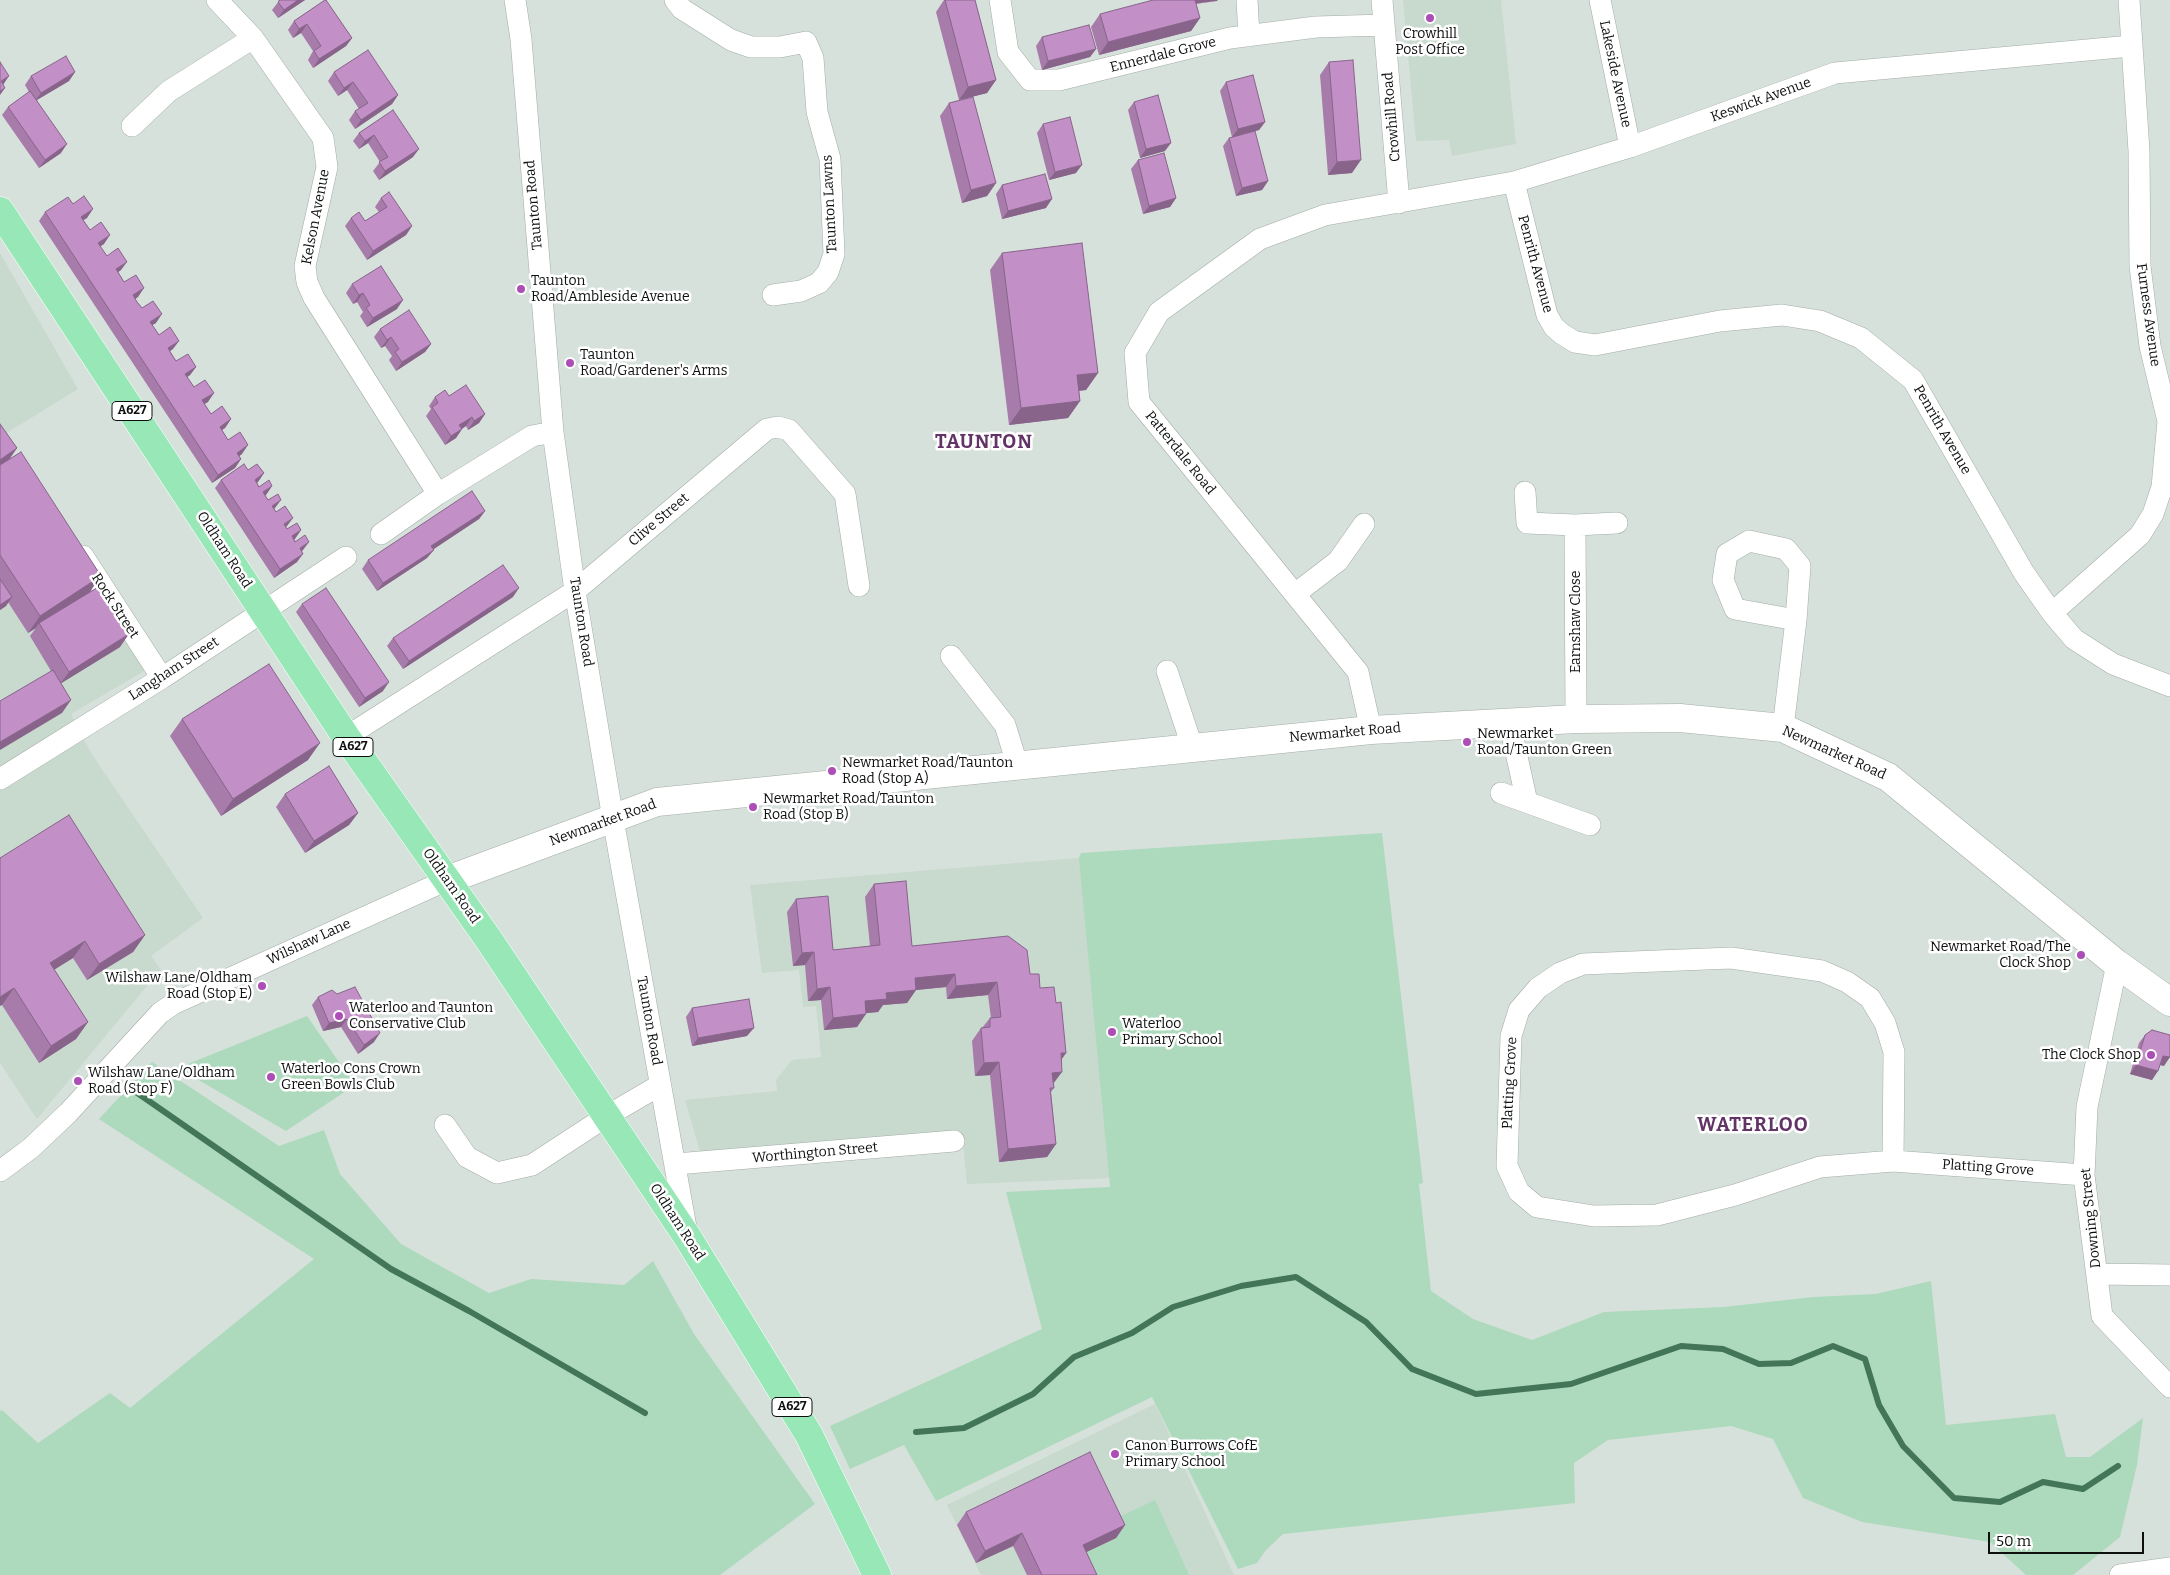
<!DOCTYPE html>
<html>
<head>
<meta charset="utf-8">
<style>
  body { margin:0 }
  #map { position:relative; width:2170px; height:1575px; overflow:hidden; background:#d7e1db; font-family:Bitter,serif }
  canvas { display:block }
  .scale { position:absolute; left:1988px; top:1532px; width:156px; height:22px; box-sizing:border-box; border:2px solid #0d100e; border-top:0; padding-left:6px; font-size:15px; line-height:18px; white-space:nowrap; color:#0d100e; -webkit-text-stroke:4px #fff; paint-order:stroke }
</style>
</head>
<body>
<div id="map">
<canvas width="2170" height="1575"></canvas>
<div class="scale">50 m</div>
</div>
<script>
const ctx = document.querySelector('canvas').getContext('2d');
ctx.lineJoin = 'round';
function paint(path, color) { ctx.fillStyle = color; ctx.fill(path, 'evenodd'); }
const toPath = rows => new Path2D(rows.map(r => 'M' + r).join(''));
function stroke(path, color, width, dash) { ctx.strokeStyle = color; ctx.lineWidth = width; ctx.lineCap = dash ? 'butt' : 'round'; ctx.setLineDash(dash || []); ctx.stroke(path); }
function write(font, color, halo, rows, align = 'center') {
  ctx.font = font + ' Bitter,serif'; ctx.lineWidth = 5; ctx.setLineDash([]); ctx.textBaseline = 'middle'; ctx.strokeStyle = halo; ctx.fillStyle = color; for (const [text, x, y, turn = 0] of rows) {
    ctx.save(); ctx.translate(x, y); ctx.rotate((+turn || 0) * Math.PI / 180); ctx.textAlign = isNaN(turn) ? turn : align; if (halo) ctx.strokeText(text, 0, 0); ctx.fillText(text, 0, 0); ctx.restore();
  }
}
paint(toPath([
  [1403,0,1501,0,1516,144,1452,156,1449,140,1416,141],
  [0,253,78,389,0,437],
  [0,440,151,667,71,714,91,753,203,918,151,956,164,974,151,981,37,1119,0,1063],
  [1368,834,1423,1183,1114,1178,967,1184,962,1134,701,1155,685,1100,777,1091,776,1080,792,1060,821,1057,816,1006,803,1007,799,970,762,973,750,885],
  [1155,1404,1234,1575,981,1575,947,1505]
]), '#c8d9ce');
paint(toPath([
  [1382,833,1423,1183,1419,1184,1431,1291,1473,1319,1532,1340,1604,1312,1724,1307,1813,1297,1876,1294,1931,1281,1946,1425,2055,1414,2066,1457,2090,1457,2143,1418,2137,1465,2120,1537,2073,1575,2026,1575,1990,1542,1862,1522,1803,1498,1773,1439,1731,1426,1608,1440,1574,1463,1575,1503,1283,1534,1266,1550,1257,1563,1238,1569,1152,1397,936,1501,904,1445,850,1469,830,1426,1042,1329,1006,1192,1110,1187,1079,858,1081,853],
  [307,1016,355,1085,286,1131,178,1068],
  [152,1062,279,1146,324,1130,340,1174,401,1244,489,1293,531,1279,624,1285,653,1261,694,1334,815,1504,720,1575,0,1575,0,1411,2,1410,38,1443,110,1393,130,1408,314,1259,99,1119],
  [1155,1500,1189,1575,1082,1575,1074,1558,1106,1523]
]), '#add9bc');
stroke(toPath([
  [133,1090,391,1269,469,1311,645,1413],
  [916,1432,964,1428,1033,1394,1074,1357,1132,1333,1173,1307,1241,1286,1296,1277,1366,1322,1412,1369,1476,1394,1571,1384,1681,1346,1723,1349,1759,1364,1791,1363,1833,1346,1865,1359,1879,1405,1903,1446,1954,1498,2000,1502,2043,1482,2083,1489,2118,1466]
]), '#437558', 6);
const street = toPath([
  [217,0,253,38,323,138,327,167,305,266,307,282,314,298,438,494],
  [515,0,521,39,553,432,575,591,613,819,687,1233],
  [675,0,682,9,731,40,751,47,780,47,806,42,813,58,817,112,830,159,834,254,828,272,819,283,801,291,773,295],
  [1000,0,1008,52,1030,80,1059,80,1230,38,1316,27,1384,25],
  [1247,0,1249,36],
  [1382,0,1399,203],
  [1600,0,1630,147],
  [132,126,169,91,253,38],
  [1514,182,1547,315,1554,327,1562,334,1575,342,1595,345,1720,321,1782,315,1820,321,1861,338,1913,380,2024,573,2052,613,2074,639,2113,664,2170,686],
  [1525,492,1527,523,1575,525,1576,719],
  [1575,525,1617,523],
  [381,534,438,494,532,436,553,432],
  [83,556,162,678],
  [1295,594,1338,561,1364,524],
  [2052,613,2140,535,2153,514,2162,487,2168,421,2150,346,2140,266,2139,151,2129,0],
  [951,656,1005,725,1018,767],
  [1167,671,1193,749],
  [1509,721,1527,802],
  [1783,728,1796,620,1800,566,1786,549,1749,541,1727,554,1723,580,1735,609,1796,620],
  [1371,730,1358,672,1139,402,1135,353,1159,312,1260,239,1325,215,1514,182,1630,147,1835,73,2131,46],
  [346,737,575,591,767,429,778,427,789,430,845,494,859,586],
  [0,779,162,678,346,557],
  [1501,793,1590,825],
  [2117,964,2087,1107,2084,1175,2102,1316,2170,1387],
  [445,1125,467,1157,497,1173,532,1165,607,1116,660,1085],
  [1893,1161,1894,1052,1885,1023,1870,998,1847,982,1822,971,1731,958,1583,964,1560,973,1538,988,1519,1010,1511,1036,1507,1166,1519,1192,1537,1207,1594,1216,1657,1215,1735,1195,1820,1167,1893,1161,2084,1175],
  [676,1164,954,1141],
  [0,1171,31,1148,68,1113,160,1013,173,1004,447,880],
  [2097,1274,2170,1275],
  [2120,1575,2170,1568]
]);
const secondary = toPath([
  [447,880,657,802,1371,730,1576,719,1680,718,1783,728,1888,777,2117,964,2170,1002]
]);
const highway = toPath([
  [0,211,346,737,489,940,688,1238,809,1435,877,1575]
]);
stroke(street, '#a3ada6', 22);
stroke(secondary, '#a3ada6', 29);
stroke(highway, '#fff', 29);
stroke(street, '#fff', 21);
stroke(secondary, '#fff', 28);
stroke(highway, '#98e8b7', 28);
paint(toPath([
  [278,0,305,0,278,18,272,10,279,1],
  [325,0,352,38,346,46,313,68,308,60,313,51,301,33,293,38,288,30,294,21],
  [944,0,975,0,996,80,987,93,959,100,936,12],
  [1217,1,1196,4,1200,18,1191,31,1099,55,1091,27,1100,14],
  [1042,37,1096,49,1090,57,1042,70,1036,46],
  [1329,62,1352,173,1328,175,1320,75],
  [75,72,69,81,37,100,61,153,39,168,2,115,8,107,29,92,25,85,31,76],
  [334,72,398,95,392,104,355,129,349,120,355,111,359,109,347,90,338,96,328,81],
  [1226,82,1265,122,1259,130,1240,135,1268,181,1262,190,1236,196,1223,146,1229,138,1232,137,1220,91],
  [1134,102,1165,151,1140,158,1128,110],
  [949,103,996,183,987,196,962,203,940,116],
  [393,110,413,157,379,180,373,171,380,162,368,143,359,149,353,141,359,133],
  [1043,124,1076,173,1049,180,1037,133],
  [1138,160,1176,198,1170,207,1143,214,1131,169],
  [1002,185,1046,208,1002,219,996,194],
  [381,198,412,226,406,235,367,260,345,226,351,218,365,221,379,212,375,207],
  [73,204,87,218,83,220,90,230,104,244,100,246,107,256,121,270,118,272,124,282,138,297,135,299,142,308,156,323,152,325,159,335,173,349,170,351,176,361,196,367,190,375,187,377,194,387,208,402,204,404,211,414,231,419,225,428,222,430,228,440,242,454,239,456,241,459,235,468,212,483,39,221,45,212],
  [1002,253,1098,373,1086,390,1079,391,1080,401,1068,418,1009,425,990,270],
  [352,284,397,309,367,327,360,316,363,312,357,302,353,304,346,293],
  [380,329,431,344,425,352,396,371,389,360,392,356,385,346,381,348,374,337],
  [449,396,485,414,479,423,468,430,466,426,462,429,456,438,445,445,426,416,431,409,429,406,435,397],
  [0,424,17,448,9,460,91,591,120,647,61,683,62,713,51,671,30,636,36,628,28,633,8,602,6,606,0,610],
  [248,470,264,473,257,483,259,487,272,486,265,496,275,508,274,509,287,526,286,527,287,529,301,530,294,539,303,550,302,551,297,562,274,578,215,488,221,480],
  [485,511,479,519,433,549,427,558,377,591,362,569,368,560],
  [513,597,403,669,387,646,393,638],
  [302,604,383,691,359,707,296,612],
  [182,719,308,760,221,816,170,736],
  [285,794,358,813,349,825,305,853,276,807],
  [0,858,145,935,133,952,87,980,73,958,54,969,88,1022,76,1039,39,1063,2,1005],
  [874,884,912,946,1030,974,1040,988,1056,1003,1066,1053,1061,1060,1053,1084,1054,1088,1051,1092,1056,1144,1047,1157,999,1162,990,1075,975,1076,972,1041,981,1028,982,1028,990,1018,991,1018,988,995,947,999,946,987,916,990,907,1003,883,1005,878,1012,866,1013,857,1027,824,1030,821,1000,808,1001,805,965,793,966,787,912,796,899,833,950,870,946,865,897],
  [337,994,374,1042,358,1054,341,1027,323,1031,312,1005,318,997],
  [692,1008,747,1036,692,1046,686,1017],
  [2145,1035,2164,1066,2160,1065,2152,1080,2130,1074,2139,1043],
  [966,1512,1125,1525,1116,1538,1086,1552,1097,1575,1027,1575,1013,1546,976,1563,957,1525]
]), '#a77baa');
paint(toPath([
  [298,0,305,0,278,18,284,10],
  [1195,0,1218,0,1217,1,1192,4],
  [1200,18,1191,31,1099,55,1108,42],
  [307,24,301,33,293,38,299,29],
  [352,38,346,46,313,68,319,59],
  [1096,49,1090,57,1042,70,1048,61],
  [75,72,69,81,35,101,41,93],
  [9,76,3,85,1,81],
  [996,80,987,93,959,100,968,87],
  [353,82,347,90,338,96,344,88],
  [5,88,0,95,0,91],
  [398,95,392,104,355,129,361,120],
  [1265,122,1259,130,1232,137,1238,129],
  [374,135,368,143,359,149,365,141],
  [1171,143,1165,151,1140,158,1146,149],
  [67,144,61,153,39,168,45,160],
  [419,149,413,157,379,180,385,171],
  [1361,160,1352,173,1328,175,1337,162],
  [1082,165,1076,173,1049,180,1055,172],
  [1268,181,1262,190,1236,196,1242,188],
  [996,183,987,196,962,203,971,190],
  [1176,198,1170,207,1143,214,1149,206],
  [1052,199,1046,208,1002,219,1008,211],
  [93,209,87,218,75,225,81,217],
  [412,226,406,235,367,260,373,251],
  [110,235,104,244,92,252,98,243],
  [127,262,121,270,110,278,116,269],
  [144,288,138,297,127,304,133,295],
  [363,293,357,302,353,304,359,295],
  [403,300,397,309,367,327,373,318],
  [162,314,156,323,144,330,150,322],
  [391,337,385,346,381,348,387,340],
  [179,341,173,349,162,356,168,348],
  [431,344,425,352,396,371,402,362],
  [196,367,190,375,179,383,185,374],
  [1098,373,1086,390,1065,392,1077,375],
  [214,393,208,402,196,409,202,400],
  [1080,401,1068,418,1009,425,1021,408],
  [485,414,479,423,468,430,474,421],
  [472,417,466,426,453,434,459,425],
  [231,419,225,428,214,435,220,427],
  [462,429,456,438,445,445,451,436],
  [248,445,242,454,231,462,237,453],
  [17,448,5,465,0,469,0,460],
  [241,459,235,468,212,483,218,475],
  [264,473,258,482,249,488,255,480],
  [272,486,266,495,257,501,263,492],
  [281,500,275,508,266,514,272,506],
  [485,511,479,519,425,555,431,546],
  [293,518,287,526,278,532,284,524],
  [301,530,295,539,286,545,292,536],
  [309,542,303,550,294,556,300,548],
  [434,550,427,558,377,591,383,583],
  [303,554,297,562,274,578,280,569],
  [101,576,89,593,39,623,36,628,28,633,40,616],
  [519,588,513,597,403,669,409,661],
  [12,597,6,606,0,610,0,605],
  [129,634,120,647,60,684,69,672],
  [389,682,383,691,359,707,365,698],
  [71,700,62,713,0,750,0,742],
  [320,743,308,760,221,816,233,799],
  [358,813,349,825,305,853,314,841],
  [145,935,133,952,87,980,99,964],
  [85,941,73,958,38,980,50,963],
  [814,952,805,965,793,966,802,953],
  [955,974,946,987,906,991,915,978],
  [997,982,988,995,947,999,956,986],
  [830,987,821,1000,808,1001,817,989],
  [14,988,2,1005,0,1006,0,997],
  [916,990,907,1003,883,1005,878,1012,856,1014,865,1001,886,993],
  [866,1014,857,1027,824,1030,833,1018],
  [347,1019,341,1027,323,1031,329,1023],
  [88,1022,76,1039,39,1063,51,1046],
  [754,1028,747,1036,692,1046,698,1038],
  [380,1033,374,1042,358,1054,364,1045],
  [1061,1053,1066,1053,1057,1066],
  [2163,1056,2170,1057,2164,1066,2157,1064],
  [999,1062,990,1075,975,1076,984,1063],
  [2136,1065,2158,1071,2152,1080,2130,1074],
  [1062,1072,1053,1084,1052,1073],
  [1056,1144,1047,1157,999,1162,1008,1149],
  [1125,1525,1116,1538,1074,1558,1083,1545],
  [1022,1533,1013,1546,976,1563,985,1551]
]), '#88648b');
const building = toPath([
  [280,0,298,0,284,10,278,2,280,0],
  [325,0,326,0,352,38,319,59,314,51,321,46,307,24,299,29,294,21,325,0],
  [945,0,975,0,996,80,968,87,945,0],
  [1153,0,1195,0,1200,18,1108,42,1100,14,1153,0],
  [1089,25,1096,49,1048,61,1042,37,1089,25],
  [368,50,398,95,361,120,355,111,368,103,353,82,344,88,334,72,368,50],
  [66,56,75,72,41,93,31,76,66,56],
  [1353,60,1361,160,1337,162,1329,62,1353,60],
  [0,62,9,76,1,81,5,88,0,91,0,62],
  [1253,75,1265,122,1238,129,1226,82,1253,75],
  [30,91,67,144,45,160,8,107,30,91],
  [1158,95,1171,143,1146,149,1134,102,1158,95],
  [973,97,996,183,971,190,949,103,973,97],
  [393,110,419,149,385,171,379,162,388,157,374,135,365,141,359,133,393,110],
  [1070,117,1082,165,1055,172,1043,124,1070,117],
  [1255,131,1268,181,1242,188,1229,138,1255,131],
  [1164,153,1176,198,1149,206,1138,160,1164,153],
  [1045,174,1052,199,1008,211,1002,185,1045,174],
  [389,192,412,226,373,251,351,218,359,212,365,221,387,207,381,198,389,192],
  [84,196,93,209,81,217,90,230,101,222,110,235,98,243,107,256,118,248,127,262,116,269,124,282,136,275,144,288,133,295,137,302,142,308,153,301,162,314,150,322,155,329,159,335,170,327,179,341,168,348,172,355,176,361,188,354,196,367,185,374,194,387,205,380,214,393,202,400,211,414,222,406,231,419,220,427,228,440,240,432,248,445,237,453,241,459,218,475,45,212,68,197,73,204,84,196],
  [1082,243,1098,373,1077,375,1080,401,1021,408,1002,253,1082,243],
  [381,266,403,300,373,318,366,308,370,305,363,293,359,295,352,284,381,266],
  [409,310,431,344,402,362,395,352,399,349,391,337,387,340,380,329,409,310],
  [466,385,485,414,474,421,472,417,466,421,459,425,462,429,451,436,432,407,438,403,435,397,445,390,449,396,466,385],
  [0,424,17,448,0,460,0,424],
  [21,452,101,576,40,616,0,555,0,465,21,452],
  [244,464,248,470,257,464,264,473,255,480,259,487,269,480,272,486,263,492,268,500,278,494,281,500,272,506,276,512,285,506,293,518,284,524,287,529,297,523,301,530,292,536,295,542,305,535,309,542,300,548,303,554,280,569,221,480,244,464],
  [472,491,485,511,431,546,434,550,383,583,368,560,472,491],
  [503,565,519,588,409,661,393,638,503,565],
  [0,579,12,597,0,605,0,579],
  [100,586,129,634,69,672,39,623,100,586],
  [326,588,389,682,365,698,302,604,326,588],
  [269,664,320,743,233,799,182,719,269,664],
  [53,670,71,700,0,742,0,701,53,670],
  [329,766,358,813,314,841,285,794,329,766],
  [69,815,145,935,99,964,85,941,50,963,88,1022,51,1046,14,988,0,997,0,858,69,815],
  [906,881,912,946,1008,936,1027,950,1030,974,1039,974,1040,988,1054,987,1056,1003,1061,1002,1066,1053,1061,1053,1062,1072,1052,1073,1054,1088,1050,1088,1056,1144,1008,1149,999,1062,984,1063,981,1028,990,1027,990,1018,1001,1017,997,982,956,986,955,974,915,978,916,990,886,993,887,999,865,1001,866,1014,833,1018,830,987,817,989,814,952,802,953,796,899,828,896,833,950,880,945,874,884,906,881],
  [355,987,380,1033,364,1045,347,1019,329,1023,318,997,332,990,337,994,355,987],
  [749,999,754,1028,698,1038,692,1008,749,999],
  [2152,1030,2170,1035,2170,1057,2163,1056,2158,1071,2136,1065,2145,1035,2152,1030],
  [1090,1452,1125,1525,1083,1545,1097,1575,1042,1575,1022,1533,985,1551,966,1512,1090,1452]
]);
paint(building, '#c28fc6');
stroke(building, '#88648b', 1);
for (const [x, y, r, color] of [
  [1430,18,5,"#ad4eb7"],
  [521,289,5,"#ad4eb7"],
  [570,363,5,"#ad4eb7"],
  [1467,742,5,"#ad4eb7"],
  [832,771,5,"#ad4eb7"],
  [753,807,5,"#ad4eb7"],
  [2081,955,5,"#ad4eb7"],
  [262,986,5,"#ad4eb7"],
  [339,1016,5,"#ad4eb7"],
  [1112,1032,5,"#ad4eb7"],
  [2151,1055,5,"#ad4eb7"],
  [271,1077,5,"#ad4eb7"],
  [78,1081,5,"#ad4eb7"],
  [1115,1454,5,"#ad4eb7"]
]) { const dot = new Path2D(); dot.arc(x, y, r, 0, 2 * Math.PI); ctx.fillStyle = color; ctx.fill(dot); stroke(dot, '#fff', 2); }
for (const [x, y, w] of [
  [132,411,40],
  [353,747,40],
  [792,1407,40]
]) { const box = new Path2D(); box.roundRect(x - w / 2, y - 9.5, w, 19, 4); ctx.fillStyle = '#fff'; ctx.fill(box); stroke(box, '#0d100e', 1); }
write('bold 12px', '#0d100e', null, [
  ["A627",132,411],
  ["A627",353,747],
  ["A627",792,1407]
]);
write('14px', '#0d100e', '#fff', [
  ["Crowhill",1430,34,"center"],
  ["Post Office",1430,50,"center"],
  ["Taunton",531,281],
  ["Road/Ambleside Avenue",531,297],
  ["Taunton",580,355],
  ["Road/Gardener's Arms",580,371],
  ["Newmarket",1477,734],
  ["Road/Taunton Green",1477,750],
  ["Newmarket Road/Taunton",842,763],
  ["Road (Stop A)",842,779],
  ["Newmarket Road/Taunton",763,799],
  ["Road (Stop B)",763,815],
  ["Newmarket Road/The",2071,947,"right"],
  ["Clock Shop",2071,963,"right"],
  ["Wilshaw Lane/Oldham",252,978,"right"],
  ["Road (Stop E)",252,994,"right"],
  ["Waterloo and Taunton",349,1008],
  ["Conservative Club",349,1024],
  ["Waterloo",1122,1024],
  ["Primary School",1122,1040],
  ["The Clock Shop",2141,1055,"right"],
  ["Waterloo Cons Crown",281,1069],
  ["Green Bowls Club",281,1085],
  ["Wilshaw Lane/Oldham",88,1073],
  ["Road (Stop F)",88,1089],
  ["Canon Burrows CofE",1125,1446],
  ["Primary School",1125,1462]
], 'left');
write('14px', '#0d100e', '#fff', [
  ["Ennerdale Grove",1163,55,-14],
  ["Lakeside Avenue",1615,74,78],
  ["Keswick Avenue",1761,100,-20],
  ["Crowhill Road",1392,117,-95],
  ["Taunton Lawns",830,204,-93],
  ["Taunton Road",534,205,-95],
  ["Kelson Avenue",316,217,-79],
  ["Penrith Avenue",1535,264,75],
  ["Furness Avenue",2148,315,82],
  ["Penrith Avenue",1942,430,60],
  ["Patterdale Road",1180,453,51],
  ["Clive Street",659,520,-40],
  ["Oldham Road",224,550,57],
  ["Rock Street",115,606,57],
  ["Taunton Road",581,622,81],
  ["Earnshaw Close",1576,622,-90],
  ["Langham Street",174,669,-33],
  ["Newmarket Road",1345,733,-5],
  ["Newmarket Road",1834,753,24],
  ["Newmarket Road",603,823,-20],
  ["Oldham Road",451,886,55],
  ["Wilshaw Lane",309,942,-25],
  ["Taunton Road",649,1021,80],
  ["Platting Grove",1510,1083,-87],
  ["Worthington Street",815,1153,-5],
  ["Platting Grove",1988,1168,4],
  ["Downing Street",2091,1218,-96],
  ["Oldham Road",677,1222,57]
]);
ctx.letterSpacing = '1px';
write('bold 19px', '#613366', '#fff', [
  ["TAUNTON",984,443],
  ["WATERLOO",1753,1126]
]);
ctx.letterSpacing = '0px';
</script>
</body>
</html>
